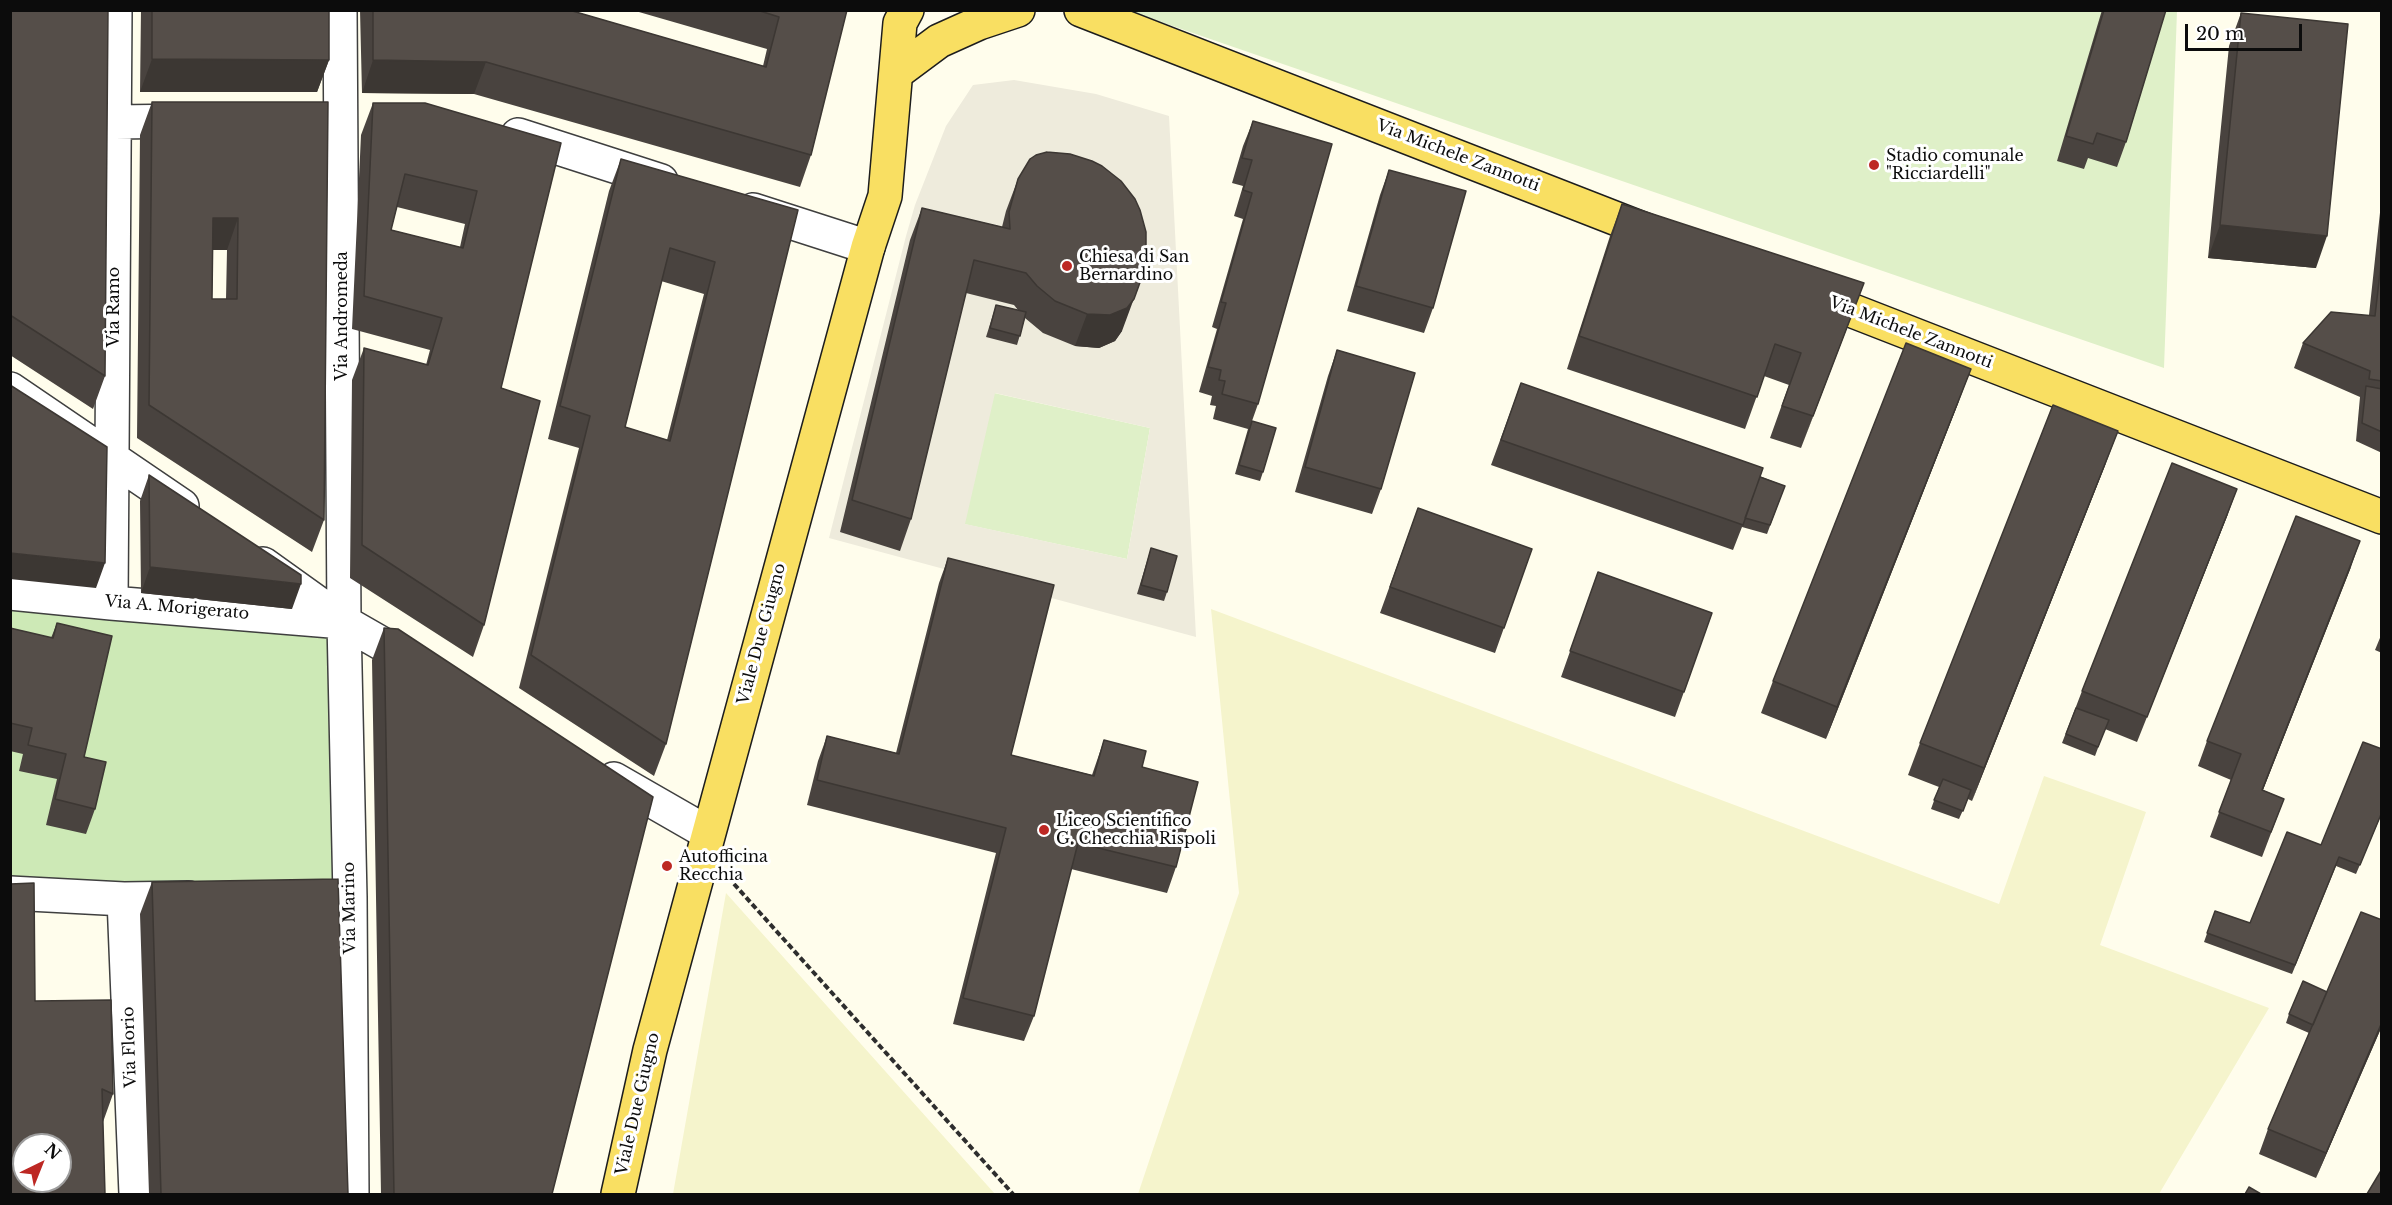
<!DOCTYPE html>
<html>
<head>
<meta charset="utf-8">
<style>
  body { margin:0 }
  #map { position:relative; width:2392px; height:1205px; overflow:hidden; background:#fffdec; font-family:"Libre Baskerville",serif }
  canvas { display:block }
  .frame { position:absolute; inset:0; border:12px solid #0c0c0c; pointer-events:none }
  .north { position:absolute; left:12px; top:1133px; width:60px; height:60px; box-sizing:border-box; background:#fff; border:2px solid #9e9e9e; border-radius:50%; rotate:43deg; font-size:16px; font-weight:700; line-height:24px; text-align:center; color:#0c0c0c }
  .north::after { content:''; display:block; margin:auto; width:21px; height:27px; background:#bd2824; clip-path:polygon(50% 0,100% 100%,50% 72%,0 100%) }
  .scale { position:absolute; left:2185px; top:24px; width:117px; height:27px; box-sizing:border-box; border:3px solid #0c0c0c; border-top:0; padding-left:8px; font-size:18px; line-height:21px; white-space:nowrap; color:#0c0c0c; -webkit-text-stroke:4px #fff; paint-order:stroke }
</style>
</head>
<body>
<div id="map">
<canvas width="2392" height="1205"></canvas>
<div class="frame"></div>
<div class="north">N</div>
<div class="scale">20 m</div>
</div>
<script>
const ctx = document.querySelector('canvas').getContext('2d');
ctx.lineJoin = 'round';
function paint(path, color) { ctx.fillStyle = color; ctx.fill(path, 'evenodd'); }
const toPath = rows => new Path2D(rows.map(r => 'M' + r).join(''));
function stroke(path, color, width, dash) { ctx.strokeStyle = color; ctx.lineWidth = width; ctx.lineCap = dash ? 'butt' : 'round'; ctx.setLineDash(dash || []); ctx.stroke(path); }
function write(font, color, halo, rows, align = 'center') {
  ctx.font = font + ' "Libre Baskerville",serif'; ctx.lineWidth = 6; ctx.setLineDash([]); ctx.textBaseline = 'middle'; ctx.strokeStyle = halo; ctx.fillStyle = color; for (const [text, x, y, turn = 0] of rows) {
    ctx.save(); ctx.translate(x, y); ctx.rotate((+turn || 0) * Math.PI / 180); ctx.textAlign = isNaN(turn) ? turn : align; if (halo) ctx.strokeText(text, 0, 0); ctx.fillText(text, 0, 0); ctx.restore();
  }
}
paint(toPath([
  [1211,609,1999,904,2044,776,2146,812,2100,945,2269,1008,2159,1194,1138,1194,1239,893],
  [726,893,995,1194,673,1194]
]), '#f5f4cc');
paint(toPath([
  [11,607,337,630,343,890,11,885]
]), '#cde9b6');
paint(toPath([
  [1136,10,2177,11,2164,368,1135,13],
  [994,393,1150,428,1127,559,964,524]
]), '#dff0c8');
paint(toPath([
  [1014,80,1096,94,1169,116,1196,637,829,538,906,236,915,205,946,126,973,85],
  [995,393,1150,428,1127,559,965,524]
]), '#eeebdc');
const minor = toPath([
  [340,10,344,622,350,897,352,1194],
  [115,122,190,121],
  [518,135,661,181],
  [753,210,868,247],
  [10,389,182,506],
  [263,564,344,622,419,665],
  [10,593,111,603,343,622],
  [111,603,115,10],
  [614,779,708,833],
  [10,893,124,899,189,898],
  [124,899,136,1194]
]);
const major = toPath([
  [1081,10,1658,235],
  [896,73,939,41,979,23,1018,10],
  [1812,295,2382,517],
  [618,1194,650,1050,868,247,885,196,900,23,907,10]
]);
stroke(minor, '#3f3f3f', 36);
stroke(major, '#1d1d1d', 36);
stroke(toPath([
  [734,884,1013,1194]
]), '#2e2e2e', 4, [6, 3]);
stroke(minor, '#fff', 33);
stroke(major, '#f9df62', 33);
paint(toPath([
  [10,10,105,376,93,409,10,355],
  [141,10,329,10,329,60,317,92,140,92],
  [360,10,569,10,763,66,767,49,632,10,847,10,811,155,800,187,474,94,362,93],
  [2102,10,2166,10,2126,142,2117,167,2088,158,2084,169,2057,161],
  [2241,13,2316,268,2208,258,2229,46],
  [152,102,328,102,324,520,312,552,137,438,140,135],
  [213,250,227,250,226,299,212,299],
  [373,103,561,143,501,388,484,625,473,657,350,578,352,380,364,348,426,365,430,350,352,329,361,135],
  [397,207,465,224,460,247,391,230],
  [1253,121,1258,404,1252,421,1263,472,1260,481,1235,474,1248,429,1213,419,1216,406,1210,405,1212,396,1199,392,1217,329,1212,327,1243,219,1234,216,1243,186,1232,183,1243,146],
  [621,159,798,210,666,744,654,776,519,688,579,448,548,439,609,191],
  [661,281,704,294,667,440,625,427],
  [1389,170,1433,308,1424,333,1347,311,1380,195],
  [1018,179,1122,331,1115,341,1099,348,1075,346,1043,333,1025,318,1017,345,986,337,996,305,1018,310,1014,305,966,293,911,519,900,551,840,532,910,240,922,208,1002,227,1006,211],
  [2382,194,2382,453,2356,441,2360,397,2294,368,2303,343,2369,315],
  [1622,204,1864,283,1801,448,1770,438,1789,385,1764,376,1745,429,1567,369,1610,236],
  [1337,350,1381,489,1372,514,1295,492,1328,376],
  [1521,383,1785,486,1767,534,1742,527,1733,550,1491,465],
  [1959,401,1826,739,1761,713,1773,681],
  [2106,463,1972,801,1968,799,1959,819,1931,809,1939,787,1908,775,1920,743],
  [149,475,292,609,141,593,140,501],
  [1418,508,1532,549,1495,653,1380,613],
  [2228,514,2137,742,2105,729,2095,756,2062,743,2082,691],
  [1151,548,1167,592,1164,601,1137,594],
  [948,558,1011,755,1092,775,1104,740,1142,767,1176,867,1167,893,1071,869,1034,1016,1024,1041,953,1024,996,853,807,805,818,761,827,736,896,753,939,583],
  [2351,567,2263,790,2284,799,2262,857,2210,837,2231,780,2198,766,2207,741],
  [1598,572,1712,613,1675,717,1561,677],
  [57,623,95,809,86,834,46,825,57,779,19,771,23,754,10,751,10,628,51,638],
  [384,628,552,1194,381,1194,372,660],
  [2382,633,2382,653,2375,650],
  [2382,813,2356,874,2336,866,2292,974,2204,942,2215,911,2250,923,2321,845],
  [152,882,348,1194,149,1194,140,914],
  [2382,920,2382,1026,2316,1178,2259,1154,2268,1129,2309,1033,2286,1023,2289,1014,2327,992],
  [35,1001,113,1094,103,1122]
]), '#49433f');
paint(toPath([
  [152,59,329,60,317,92,140,92],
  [373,60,486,62,474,94,362,93],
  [213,218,238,218,227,250,202,250],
  [2220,225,2327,236,2316,268,2208,258],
  [1146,266,1122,331,1115,341,1099,348,1075,346,1087,314],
  [1864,283,1852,315,1801,448,1813,416],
  [1971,369,1959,401,1826,739,1837,707],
  [2118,431,2106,463,1972,801,1984,768],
  [2237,489,2228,514,2137,742,2147,717],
  [2360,541,2351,567,2253,815,2262,790],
  [10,553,105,563,96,588,10,579],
  [150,567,301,584,292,609,141,593],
  [2382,1022,2382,1026,2316,1178,2326,1153]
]), '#3c3733');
const building = toPath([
  [10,10,108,10,105,376,10,315,10,10],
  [152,10,329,10,329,60,152,59,152,10],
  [373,10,569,10,766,67,779,17,757,10,847,10,811,155,486,62,373,60,373,10],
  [2104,10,2166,10,2126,142,2097,133,2093,144,2066,136,2104,10],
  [2241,13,2348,24,2327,236,2220,225,2241,13],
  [152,102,328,102,324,520,149,405,152,102],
  [213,218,238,218,237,299,212,299,213,218],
  [373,103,425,103,561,143,501,388,540,401,484,625,362,545,364,348,428,365,442,318,364,296,373,103],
  [405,174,477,191,463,248,391,230,405,174],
  [1253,121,1332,144,1258,404,1222,394,1225,381,1219,380,1221,370,1208,367,1226,303,1221,302,1252,193,1243,190,1252,160,1242,158,1253,121],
  [1047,152,1070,154,1092,161,1102,166,1121,181,1135,199,1140,210,1146,232,1146,266,1134,299,1127,308,1110,315,1087,314,1055,301,1037,286,1026,273,974,260,911,519,852,500,922,208,1010,229,1009,212,1018,179,1030,159,1036,155,1047,152],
  [621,159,798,210,666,744,531,655,590,416,560,406,621,159],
  [670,248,715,262,670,441,625,427,670,248],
  [1389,170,1466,191,1433,308,1356,286,1389,170],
  [1622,204,1864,283,1813,416,1782,406,1801,353,1775,344,1757,397,1579,336,1622,204],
  [2382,255,2382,381,2369,379,2370,371,2303,343,2331,312,2375,316,2382,255],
  [996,305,1026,312,1020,336,990,328,996,305],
  [1906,343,1971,369,1837,707,1773,681,1906,343],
  [1337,350,1415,373,1381,489,1305,467,1337,350],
  [1521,383,1763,468,1743,525,1501,440,1521,383],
  [10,385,107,447,105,563,10,553,10,385],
  [2366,386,2382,389,2382,432,2362,423,2366,386],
  [2053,405,2118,431,1984,768,1920,743,2053,405],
  [1252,421,1276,428,1263,472,1239,465,1252,421],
  [2172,463,2237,489,2147,717,2082,691,2172,463],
  [149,475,301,575,301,584,150,567,149,475],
  [1760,477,1785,486,1770,525,1745,518,1760,477],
  [1418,508,1532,549,1504,628,1390,587,1418,508],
  [2296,516,2360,541,2262,790,2284,799,2271,832,2219,812,2241,754,2207,741,2296,516],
  [1151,548,1177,556,1167,592,1141,585,1151,548],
  [948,558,1054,585,1011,755,1094,776,1104,740,1146,751,1142,767,1198,782,1176,867,1078,843,1034,1016,963,998,1006,828,817,780,827,736,899,754,948,558],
  [1598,572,1712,613,1684,692,1570,651,1598,572],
  [57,623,112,636,84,757,106,762,95,809,55,799,66,754,28,745,32,728,10,723,10,628,53,638,57,623],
  [384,628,398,629,653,797,552,1194,394,1194,384,628],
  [2076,708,2109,720,2098,747,2066,734,2076,708],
  [2363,742,2382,749,2382,812,2360,865,2339,857,2295,965,2207,933,2215,911,2250,923,2287,832,2321,845,2363,742],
  [1943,779,1971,790,1963,811,1934,800,1943,779],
  [338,879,348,1194,161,1194,152,882,338,879],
  [34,883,35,1001,111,1000,113,1094,102,1089,105,1194,10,1194,10,884,34,883],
  [24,1145,60,1145,60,1181,24,1181,24,1145],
  [2361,912,2382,920,2382,1022,2326,1153,2268,1129,2361,912],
  [2303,981,2327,992,2313,1025,2289,1014,2303,981],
  [2382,1169,2382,1194,2367,1194,2382,1169],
  [2249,1187,2261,1194,2245,1194,2249,1187]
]);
paint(building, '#554e49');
stroke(building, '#3c3733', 1.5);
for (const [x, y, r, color] of [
  [1874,165,6,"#bd2824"],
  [1067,266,6,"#bd2824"],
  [1044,830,6,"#bd2824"],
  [667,866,6,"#bd2824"]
]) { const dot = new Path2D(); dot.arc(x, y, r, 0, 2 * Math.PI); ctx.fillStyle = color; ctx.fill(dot); stroke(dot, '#fff', 2); }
write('16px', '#0c0c0c', '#fff', [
  ["Via Michele Zannotti",1458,156,21],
  ["Via Ramo",114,307,-90],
  ["Via Andromeda",342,316,-90],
  ["Via Michele Zannotti",1911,333,21],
  ["Via A. Morigerato",177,608,5],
  ["Viale Due Giugno",762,634,-75],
  ["Via Marino",350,908,-91],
  ["Via Florio",130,1047,-92],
  ["Viale Due Giugno",638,1104,-77]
]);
write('16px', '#0c0c0c', '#fff', [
  ["Stadio comunale",1886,156],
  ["\"Ricciardelli\"",1886,174],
  ["Chiesa di San",1079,257],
  ["Bernardino",1079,275],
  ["Liceo Scientifico",1056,821],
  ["G. Checchia Rispoli",1056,839],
  ["Autofficina",679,857],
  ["Recchia",679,875]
], 'left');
</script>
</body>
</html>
